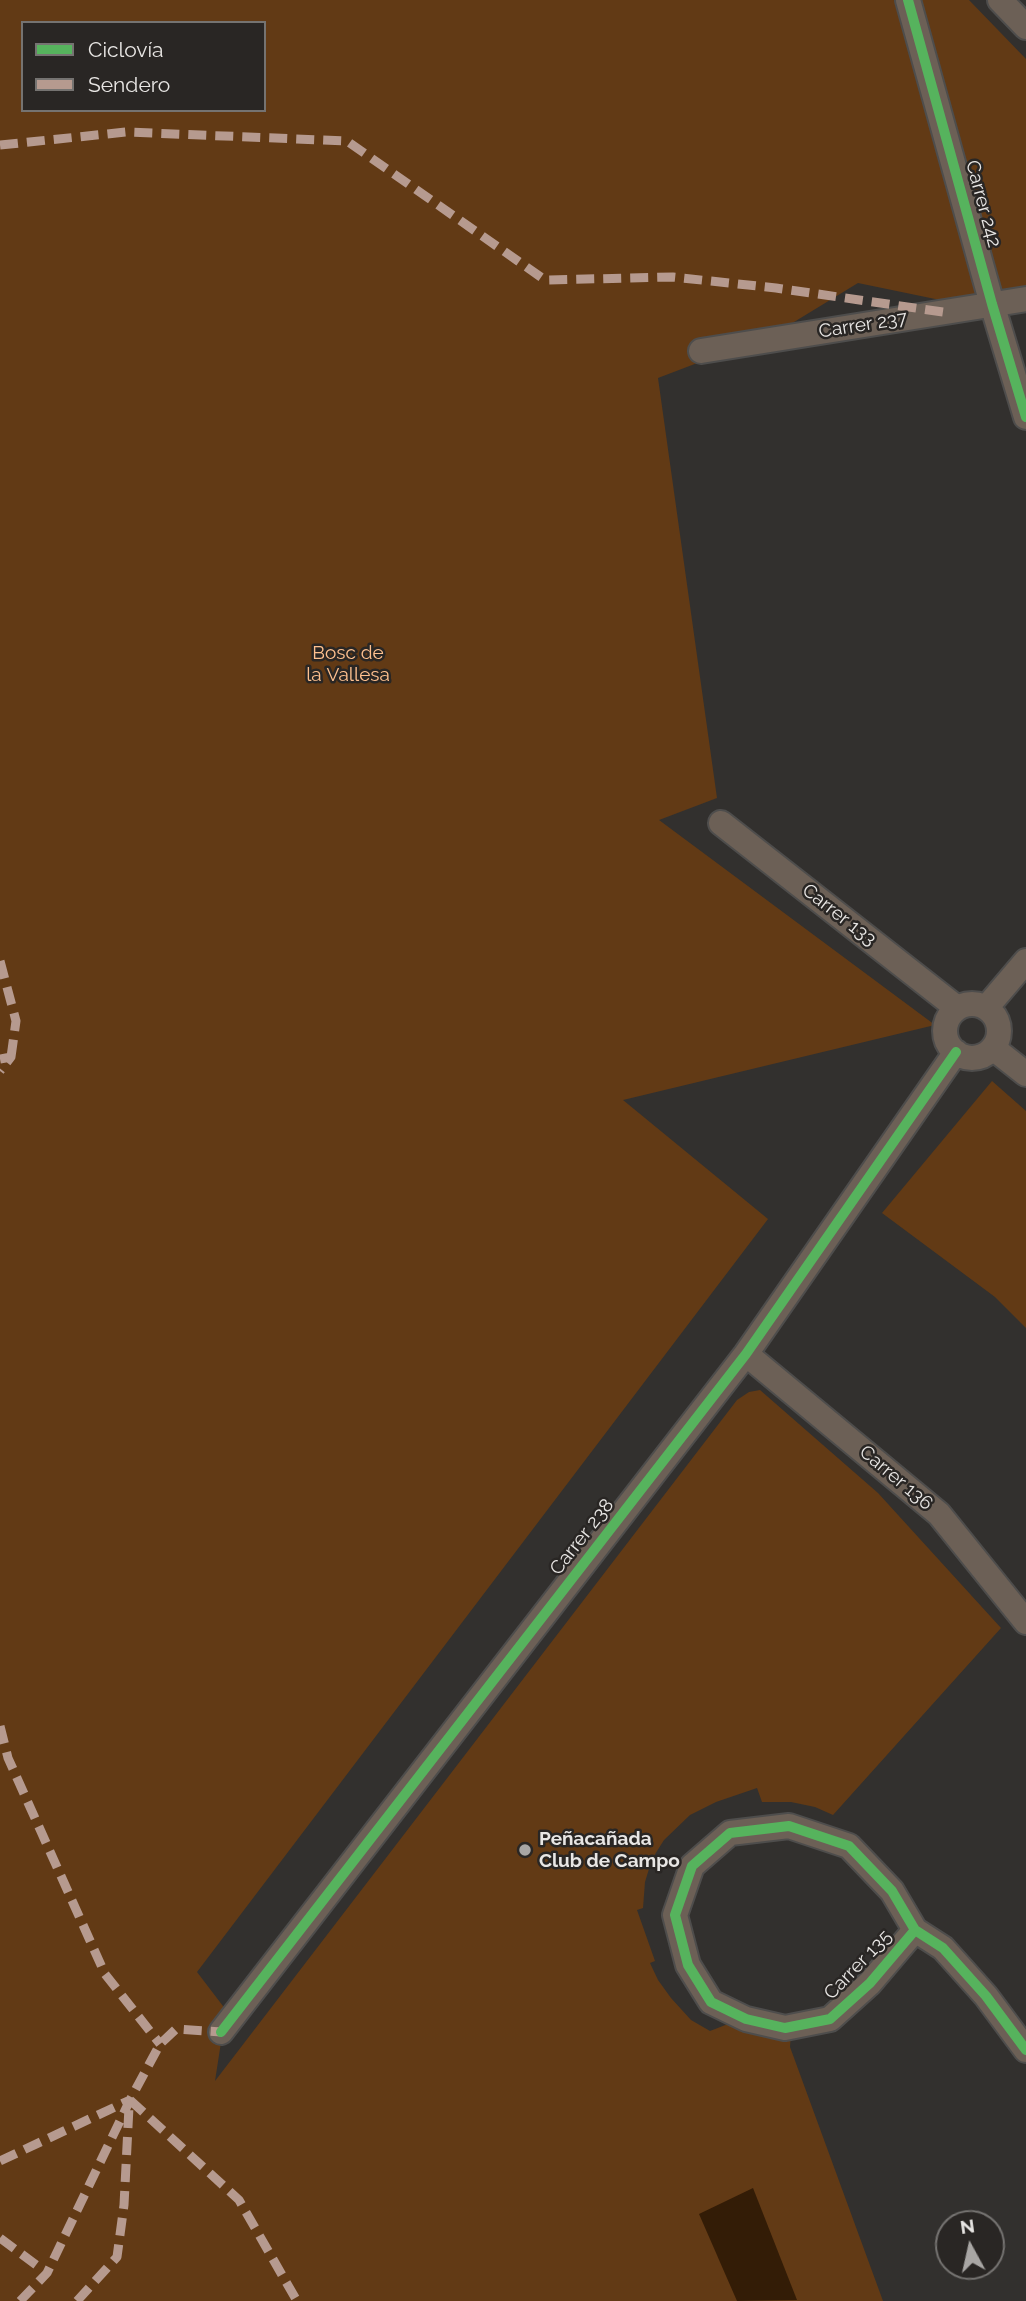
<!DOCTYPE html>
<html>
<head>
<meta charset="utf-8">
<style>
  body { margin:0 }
  #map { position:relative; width:1026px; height:2301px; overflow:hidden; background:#32302e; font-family:Raleway,sans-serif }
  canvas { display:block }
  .legend { position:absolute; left:21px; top:21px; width:245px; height:91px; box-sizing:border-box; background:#292624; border:2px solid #757371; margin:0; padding:9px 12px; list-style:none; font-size:21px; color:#e8e6e4 }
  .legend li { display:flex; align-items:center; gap:14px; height:35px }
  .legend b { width:35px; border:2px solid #757371 }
  .north { position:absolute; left:935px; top:2210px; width:70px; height:70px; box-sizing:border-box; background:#292624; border:2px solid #757371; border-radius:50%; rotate:352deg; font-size:19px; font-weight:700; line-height:28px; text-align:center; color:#e8e6e4 }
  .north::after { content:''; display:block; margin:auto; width:24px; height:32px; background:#a8a6a4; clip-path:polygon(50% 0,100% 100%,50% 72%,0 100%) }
</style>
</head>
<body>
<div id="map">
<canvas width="1026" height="2301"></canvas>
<ul class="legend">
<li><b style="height:9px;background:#56b35d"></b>Ciclovía</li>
<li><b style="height:9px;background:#b69a8f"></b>Sendero</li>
</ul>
<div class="north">N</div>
</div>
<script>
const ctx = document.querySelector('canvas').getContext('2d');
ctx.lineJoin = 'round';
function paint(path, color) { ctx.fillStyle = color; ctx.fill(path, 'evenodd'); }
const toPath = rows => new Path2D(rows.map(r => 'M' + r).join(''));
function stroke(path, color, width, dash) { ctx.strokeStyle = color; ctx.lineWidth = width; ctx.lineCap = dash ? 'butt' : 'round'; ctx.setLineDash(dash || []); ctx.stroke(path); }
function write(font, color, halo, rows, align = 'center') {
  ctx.font = font + ' Raleway,sans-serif'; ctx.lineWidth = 5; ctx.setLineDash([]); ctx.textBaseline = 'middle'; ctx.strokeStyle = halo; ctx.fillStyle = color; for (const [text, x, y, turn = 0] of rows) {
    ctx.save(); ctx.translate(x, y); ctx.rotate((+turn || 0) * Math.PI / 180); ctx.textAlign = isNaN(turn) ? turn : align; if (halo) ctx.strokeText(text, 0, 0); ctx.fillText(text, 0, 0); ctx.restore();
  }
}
paint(toPath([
  [0,0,969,0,1026,59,1026,297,969,306,858,283,776,333,658,378,717,798,659,820,935,1025,623,1100,768,1219,197,1972,226,2010,215,2081,737,1400,749,1392,760,1390,878,1493,1001,1628,833,1815,815,1807,791,1802,762,1802,757,1788,716,1802,690,1815,664,1840,652,1859,645,1882,643,1908,637,1910,655,1961,650,1963,658,1980,671,1998,691,2020,710,2031,728,2024,791,2033,790,2047,883,2301,0,2301],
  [23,23,264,23,264,110,23,110],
  [992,1081,1026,1111,1026,1328,995,1297,882,1213]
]), '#623a15');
paint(toPath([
  [753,2188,797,2300,737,2301,699,2214]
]), '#331c06');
const street = toPath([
  [908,0,992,304,1026,417],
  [1000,0,1026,27],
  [701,351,1026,299],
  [721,823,957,1008],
  '945 1031a27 27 0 1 1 54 0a27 27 0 1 1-54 0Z',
  [986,1008,1026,961],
  [993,1048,1026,1074],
  [746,1354,939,1514,1026,1622],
  [915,1930,870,1983,830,2019,785,2028,746,2019,711,2002,688,1965,675,1915,692,1866,730,1833,789,1826,849,1846,892,1891,915,1930,943,1948,986,1996,1026,2050],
  [221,2032,746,1354,956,1052]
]);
stroke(street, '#4e4d4c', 28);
stroke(street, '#6c6056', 24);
stroke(toPath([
  [0,145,126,132,347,141,545,280,673,277,776,288,943,312],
  [0,961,16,1021,11,1057],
  [0,1059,11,1057,0,1071],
  [0,1726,8,1758,105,1974,160,2044],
  [130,2100,239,2200,297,2301],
  [0,2161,130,2100],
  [0,2238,47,2273],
  [20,2301,47,2273,130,2100,160,2044,176,2029,221,2032],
  [77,2301,117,2257,124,2205,129,2107]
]), '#b69a8f', 9, [18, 9]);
stroke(toPath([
  [908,0,992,304,1026,417],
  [915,1930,870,1983,830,2019,785,2028,746,2019,711,2002,688,1965,675,1915,692,1866,730,1833,789,1826,849,1846,892,1891,915,1930,943,1948,986,1996,1026,2050],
  [221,2032,746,1354,956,1052]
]), '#56b35d', 10);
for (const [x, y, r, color] of [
  [525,1850,7,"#a8a6a4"]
]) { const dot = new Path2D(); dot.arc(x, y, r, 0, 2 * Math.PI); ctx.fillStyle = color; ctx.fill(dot); stroke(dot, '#292624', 2.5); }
write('19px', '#e8e6e4', '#292624', [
  ["Carrer 242",983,204,75],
  ["Carrer 237",863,325,-9],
  ["Carrer 133",839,915,38],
  ["Carrer 136",896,1478,40],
  ["Carrer 238",582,1537,-52],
  ["Carrer 135",858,1965,-46]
]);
write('19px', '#ffc18f', '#292624', [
  ["Bosc de",348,653],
  ["la Vallesa",348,675]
]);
write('bold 19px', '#e8e6e4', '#292624', [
  ["Peñacañada",539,1839],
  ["Club de Campo",539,1861]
], 'left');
</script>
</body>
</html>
